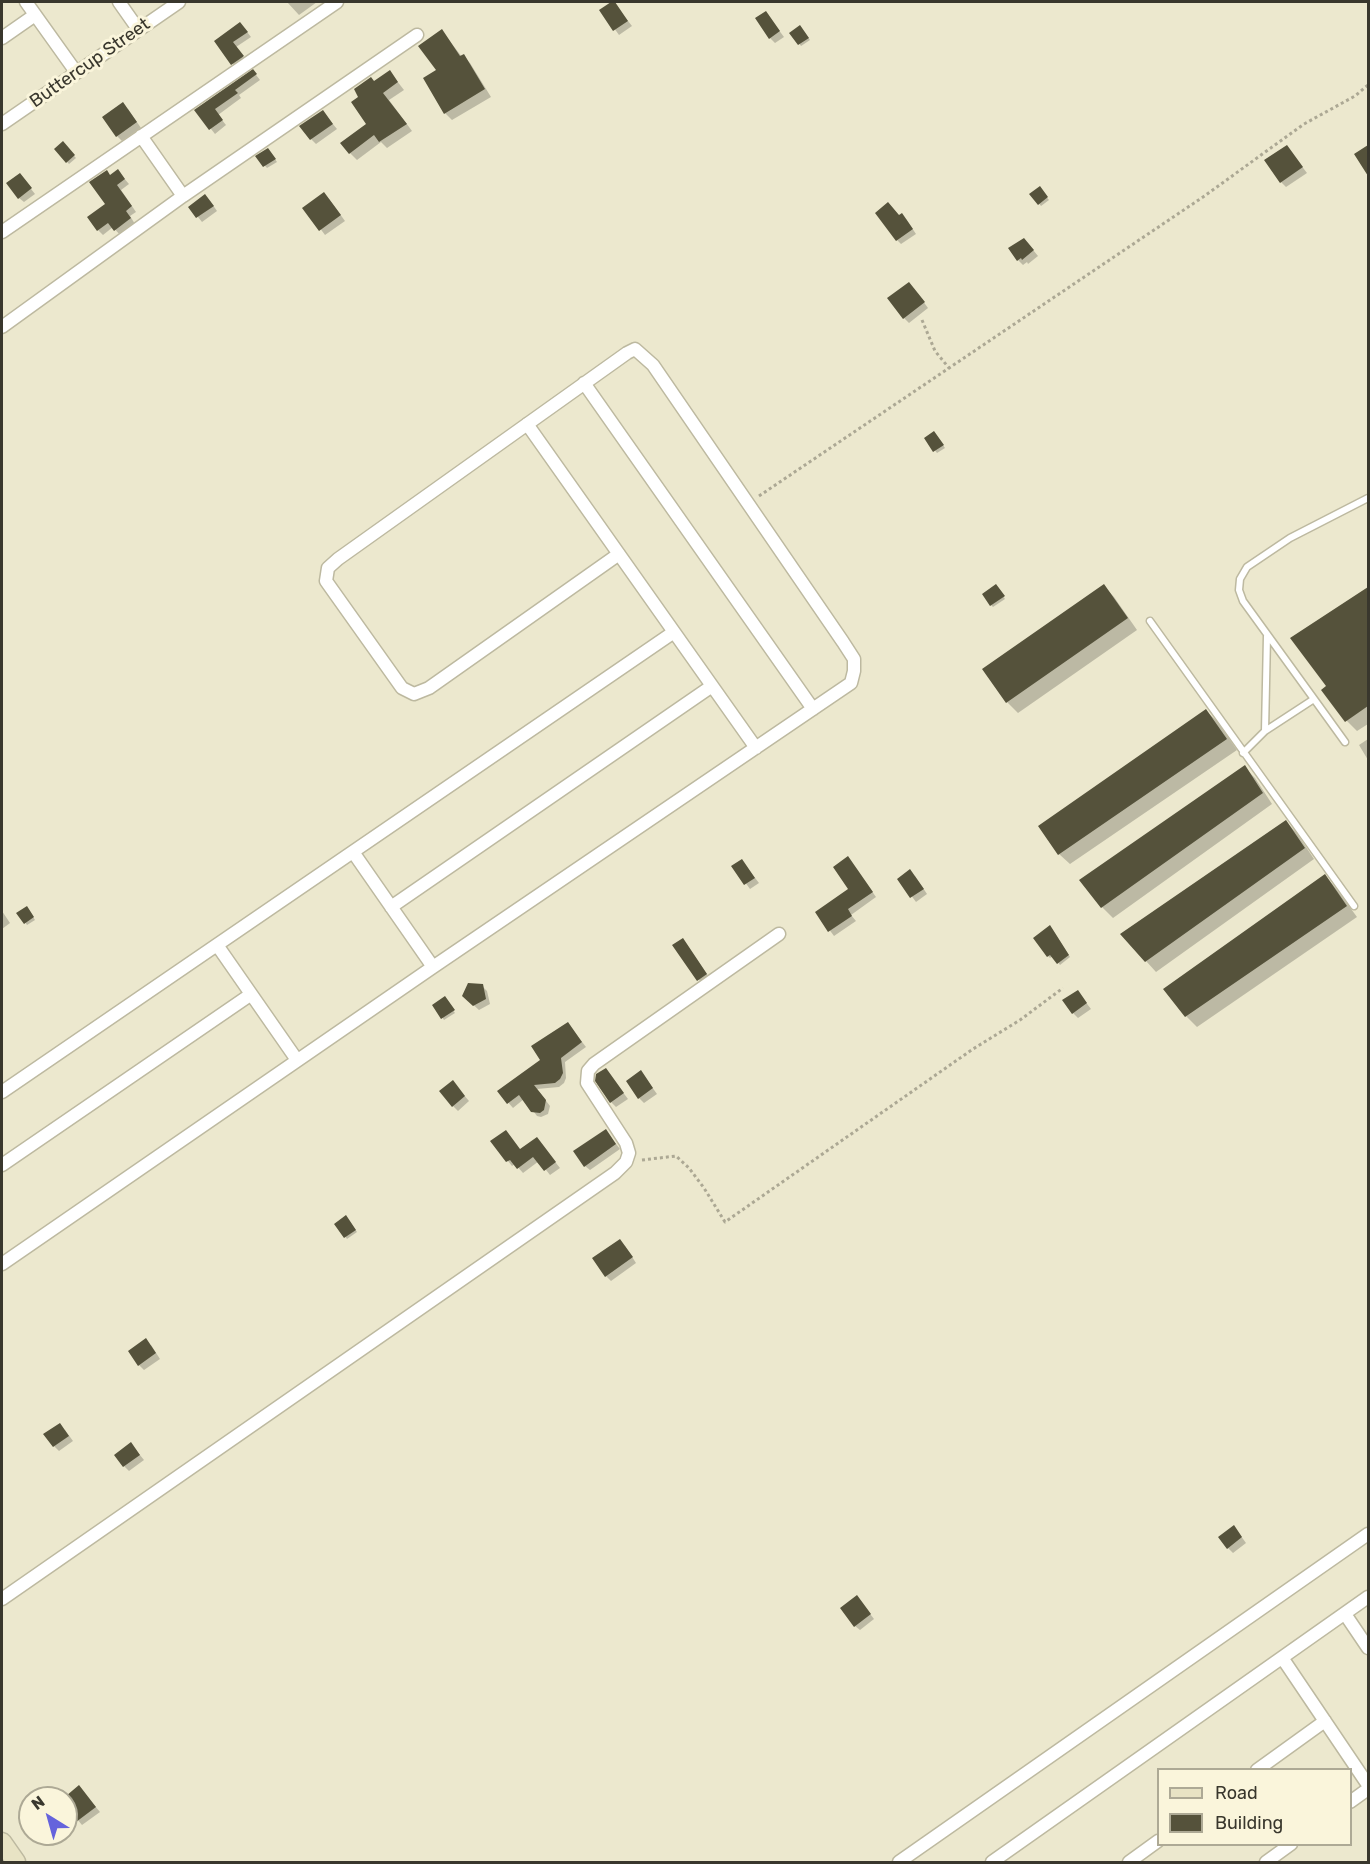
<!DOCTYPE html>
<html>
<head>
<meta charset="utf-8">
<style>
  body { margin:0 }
  #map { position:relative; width:1370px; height:1864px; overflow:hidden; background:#ece8ce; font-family:Rubik,sans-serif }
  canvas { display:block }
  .frame { position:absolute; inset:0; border:3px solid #39372d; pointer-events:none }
  .legend { position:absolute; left:1157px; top:1768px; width:195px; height:78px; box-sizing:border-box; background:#faf5db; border:2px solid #ada995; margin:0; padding:8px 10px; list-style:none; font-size:18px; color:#39372d }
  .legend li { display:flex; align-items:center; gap:12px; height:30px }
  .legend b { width:30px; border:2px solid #ada995 }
  .north { position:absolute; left:18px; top:1786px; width:60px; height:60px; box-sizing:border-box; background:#faf5db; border:2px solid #ada995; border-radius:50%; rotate:323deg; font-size:16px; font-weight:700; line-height:24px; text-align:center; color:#39372d }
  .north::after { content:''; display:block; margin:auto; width:21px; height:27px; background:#6563dc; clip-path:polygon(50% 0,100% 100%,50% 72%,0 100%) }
</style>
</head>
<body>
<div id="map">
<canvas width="1370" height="1864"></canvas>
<div class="frame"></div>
<ul class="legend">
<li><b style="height:8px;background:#e8e3c4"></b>Road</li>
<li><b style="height:16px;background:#55523b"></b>Building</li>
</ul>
<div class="north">N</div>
</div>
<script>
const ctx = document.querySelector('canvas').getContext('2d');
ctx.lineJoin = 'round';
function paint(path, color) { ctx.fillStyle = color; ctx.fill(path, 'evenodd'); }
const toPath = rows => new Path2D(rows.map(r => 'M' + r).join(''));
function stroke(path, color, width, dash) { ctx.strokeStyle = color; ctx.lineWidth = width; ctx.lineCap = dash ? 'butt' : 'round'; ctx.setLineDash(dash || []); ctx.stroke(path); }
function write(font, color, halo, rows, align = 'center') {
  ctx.font = font + ' Rubik,sans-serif'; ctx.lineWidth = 6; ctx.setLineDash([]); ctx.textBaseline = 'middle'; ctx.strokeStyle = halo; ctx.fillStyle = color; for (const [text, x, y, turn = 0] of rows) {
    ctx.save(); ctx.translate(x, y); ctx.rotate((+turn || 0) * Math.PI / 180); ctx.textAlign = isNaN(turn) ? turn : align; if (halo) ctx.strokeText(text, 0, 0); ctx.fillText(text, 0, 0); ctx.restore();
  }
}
paint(toPath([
  [287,2,317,2,299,15],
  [613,2,632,26,619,35,601,10],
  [766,13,784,37,775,43,770,38],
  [244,28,251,37,236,47,246,61,236,68,216,41],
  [802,29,810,40,801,46,792,33],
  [442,31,462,57,463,56,470,63,491,97,452,120,445,113,438,71],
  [253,71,260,80,239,95,241,98,218,115,226,125,215,134,196,110],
  [390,72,404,90,389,100,412,131,387,148,381,142,357,160,350,153,368,124,375,83],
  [128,109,141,128,122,141,117,136],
  [327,117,337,129,316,144,311,139],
  [62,143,76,158,69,164,56,150],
  [1287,147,1307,173,1286,187,1281,182],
  [270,152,277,162,267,168,257,157],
  [111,176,122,176,129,184,121,190,136,212,130,216,135,224,120,235,113,227,103,235,98,230,107,205],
  [24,180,35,194,24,202,19,198],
  [1039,188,1049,200,1041,206,1032,194],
  [329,199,345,221,325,235,305,208],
  [210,201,217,211,202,222,190,207],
  [899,217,906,219,916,234,901,244,897,240],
  [1029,245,1038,256,1028,264,1027,262,1023,265,1018,260],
  [914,289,928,308,909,323,904,318],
  [936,435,945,448,937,453,926,439],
  [1104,586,1114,597,1137,630,1018,713,1007,702],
  [998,588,1005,599,993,607,991,605],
  [1368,589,1368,724,1357,731,1347,721,1328,687,1292,639],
  [1206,711,1217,721,1237,750,1070,864,1059,854],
  [1368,739,1368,760,1359,745],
  [1244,767,1255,778,1272,804,1113,918,1102,907],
  [1286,822,1296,832,1314,859,1156,972,1146,961],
  [742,861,759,883,750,889,734,867],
  [852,863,876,897,851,915,856,921,834,936,817,913,850,890],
  [915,876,927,894,916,902,899,879],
  [1325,876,1335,887,1357,917,1197,1027,1186,1016],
  [29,910,35,920,27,925,19,913],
  [2,911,10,923,2,929],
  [1052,929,1070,957,1060,965,1053,956,1050,958,1048,956],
  [687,945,711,980,703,985,674,946],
  [482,986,487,991,490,1004,479,1010,469,1001],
  [1078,992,1091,1009,1078,1018,1073,1013],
  [446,1000,455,1013,444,1020,434,1005],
  [572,1029,586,1047,565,1062,566,1078,564,1083,559,1087,537,1089,550,1106,548,1114,541,1117,537,1116,524,1099,513,1108,499,1092,542,1060],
  [606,1070,628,1099,616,1107,611,1102],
  [641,1072,657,1094,644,1103,639,1098],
  [457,1087,469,1101,458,1111,453,1106],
  [606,1131,620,1149,590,1170,585,1166],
  [492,1141,521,1150,541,1144,560,1168,550,1175,539,1161,523,1173,515,1164,512,1166],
  [348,1219,357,1232,347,1239,336,1224],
  [625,1246,636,1263,611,1281,606,1276],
  [151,1345,160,1359,144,1370,139,1365],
  [65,1430,73,1441,59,1451,54,1446],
  [131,1444,144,1460,129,1471,124,1466],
  [1238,1532,1246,1543,1233,1553,1228,1548],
  [861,1602,874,1619,860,1630,855,1626],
  [79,1787,100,1812,82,1825,66,1806,65,1798]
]), '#0003');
paint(toPath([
  [611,2,615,2,628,21,613,31,599,10],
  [766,11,780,31,769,39,755,18],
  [240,22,248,32,233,42,244,56,231,65,214,41],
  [800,25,809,38,798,45,789,33],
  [442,29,460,56,464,54,485,89,444,114,423,78,436,70,418,46],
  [253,69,257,74,235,90,238,93,215,109,223,120,209,130,194,110],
  [390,70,398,82,383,93,407,124,379,142,374,135,349,154,340,143,366,124,351,102,358,97,354,89,371,77,374,81],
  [123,102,137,122,116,137,102,117],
  [323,110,333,124,310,140,299,126],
  [63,141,75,155,66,163,54,149],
  [1287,145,1303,167,1280,183,1264,160],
  [1368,145,1368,176,1354,154],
  [268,148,276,159,263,167,255,156],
  [118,169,125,179,117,185,132,206,126,211,131,218,114,231,108,223,97,231,87,217,105,204,89,182,107,170,110,175],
  [20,173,32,188,18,199,6,183],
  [1040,186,1048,197,1038,205,1029,194],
  [324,192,341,215,319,231,302,208],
  [205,194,214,206,196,218,188,207],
  [888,202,899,215,902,213,913,229,896,241,875,213],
  [1024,238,1034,250,1022,260,1021,258,1017,261,1008,248],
  [909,282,925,302,903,319,887,298],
  [934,431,944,445,933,452,924,438],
  [996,584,1005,596,990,606,982,594],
  [1104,584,1128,618,1006,703,982,669],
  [1368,587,1368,706,1345,722,1321,690,1326,686,1290,638],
  [1206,709,1227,739,1058,855,1038,826],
  [1245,765,1263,793,1101,908,1079,880],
  [1286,820,1305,848,1145,962,1120,934],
  [848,856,873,892,848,909,852,916,828,932,815,912,848,889,833,867],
  [742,859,755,878,744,885,731,866],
  [910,869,924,889,910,898,897,879],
  [1325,874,1347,906,1185,1017,1163,989],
  [27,906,34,917,24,924,16,913],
  [1050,925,1069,955,1057,964,1050,955,1047,957,1033,938],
  [683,938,707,974,697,981,672,945],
  [468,983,483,984,486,999,473,1006,462,996],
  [1078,990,1087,1003,1072,1014,1062,1000],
  [445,996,455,1010,441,1019,432,1005],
  [568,1022,582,1042,561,1058,563,1073,560,1079,555,1083,534,1085,546,1100,544,1110,540,1113,531,1112,519,1095,507,1104,497,1091,540,1060,531,1046],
  [606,1068,624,1093,610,1103,595,1081,596,1074],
  [641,1070,653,1088,638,1099,626,1081],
  [453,1080,465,1096,452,1107,439,1091],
  [606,1129,616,1144,584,1167,573,1151],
  [506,1130,520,1149,537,1137,556,1162,544,1171,533,1157,517,1169,510,1160,506,1162,490,1141],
  [346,1215,356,1230,344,1238,334,1224],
  [620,1239,633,1257,605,1277,592,1258],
  [146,1338,156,1353,138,1366,128,1351],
  [60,1423,69,1436,53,1447,43,1434],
  [131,1442,140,1455,123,1467,114,1455],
  [1234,1525,1242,1537,1227,1549,1218,1537],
  [857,1595,871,1614,854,1627,840,1608],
  [79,1785,96,1807,76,1822,66,1808,66,1796]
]), '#55523b');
const lane = toPath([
  [1150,621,1354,906],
  [1314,699,1345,742],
  [1265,731,1314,699,1243,601,1239,590,1240,579,1247,567,1290,538,1368,498],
  [1243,753,1265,731,1267,636]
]);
const street = toPath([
  [26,2,76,72],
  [119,2,138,29],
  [2,38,35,15],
  [2,124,179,2],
  [141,136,183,196],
  [2,232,337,2],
  [2,327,183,196,417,35],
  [584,383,813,709],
  [527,424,756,748],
  [353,852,433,967],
  [391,907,712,686],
  [217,945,297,1060],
  [2,1092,674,632],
  [2,1165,250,995],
  [2,1264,433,967,851,683,854,671,854,659,843,642,653,365,635,349,627,353,338,559,328,568,326,581,402,688,414,694,429,688,619,554],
  [2,1599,615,1173,626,1162,629,1153,626,1143,587,1083,588,1071,594,1064,779,934],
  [1345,1614,1368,1648],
  [1283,1659,1368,1785],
  [1257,1770,1325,1721],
  [1350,1802,1368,1789],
  [899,1862,1368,1534],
  [992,1862,1368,1597],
  [1129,1862,1158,1841],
  [1266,1862,1291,1844]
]);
const secondary = toPath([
  [2,1842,16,1862]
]);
stroke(lane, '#bdb9a0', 9);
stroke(street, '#bdb9a0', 15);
stroke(secondary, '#bdb9a0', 21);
stroke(toPath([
  [922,320,935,351,949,368],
  [759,496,1203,197,1304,124,1355,96,1368,85],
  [642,1160,676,1156,689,1168,704,1188,725,1222,973,1049,1020,1020,1063,988]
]), '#aca894', 3, [3, 3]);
stroke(lane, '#fff', 6);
stroke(street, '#fff', 12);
stroke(secondary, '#e8e3c4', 18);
write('18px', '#39372d', '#faf5db', [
  ["Buttercup Street",90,63,-35]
]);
</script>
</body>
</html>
